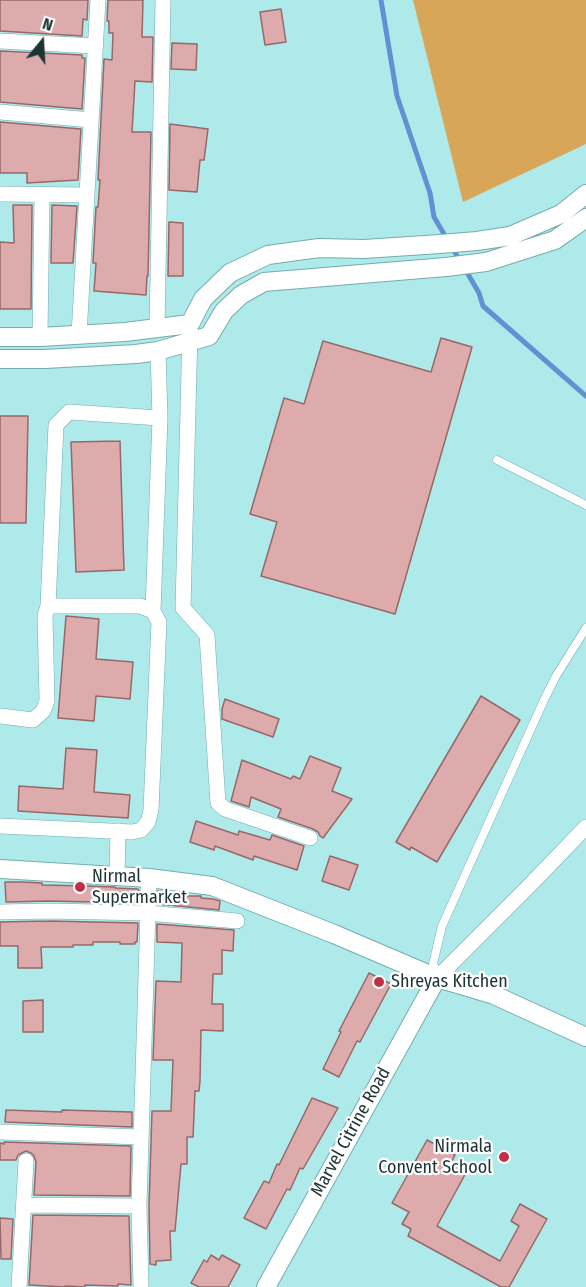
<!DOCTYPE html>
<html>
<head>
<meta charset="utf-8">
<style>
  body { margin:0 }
  #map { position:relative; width:586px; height:1287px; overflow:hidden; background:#afeaeb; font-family:"Fira Sans Condensed",sans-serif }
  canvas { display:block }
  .north { position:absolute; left:12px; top:12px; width:60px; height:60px; -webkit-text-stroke:4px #fefefe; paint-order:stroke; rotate:18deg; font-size:16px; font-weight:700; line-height:24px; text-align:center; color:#1c3334 }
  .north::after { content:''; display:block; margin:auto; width:21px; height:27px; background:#1c3334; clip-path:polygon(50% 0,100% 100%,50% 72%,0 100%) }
</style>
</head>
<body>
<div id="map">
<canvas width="586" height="1287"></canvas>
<div class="north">N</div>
</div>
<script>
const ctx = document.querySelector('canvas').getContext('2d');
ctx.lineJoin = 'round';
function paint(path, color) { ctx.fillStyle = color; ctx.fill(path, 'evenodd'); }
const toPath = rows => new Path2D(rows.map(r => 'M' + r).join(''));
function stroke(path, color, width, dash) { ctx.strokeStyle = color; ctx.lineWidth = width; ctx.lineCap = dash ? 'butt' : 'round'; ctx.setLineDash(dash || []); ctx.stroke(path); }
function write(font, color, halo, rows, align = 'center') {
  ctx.font = font + ' "Fira Sans Condensed",sans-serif'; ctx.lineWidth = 4.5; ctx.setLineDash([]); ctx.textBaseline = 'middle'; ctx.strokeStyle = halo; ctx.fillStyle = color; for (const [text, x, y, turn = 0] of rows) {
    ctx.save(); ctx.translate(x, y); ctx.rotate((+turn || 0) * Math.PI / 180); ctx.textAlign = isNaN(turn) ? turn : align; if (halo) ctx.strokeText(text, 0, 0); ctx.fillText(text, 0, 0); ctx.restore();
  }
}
paint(toPath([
  [413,0,586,0,586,144,463,202]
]), '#d7a658');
stroke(toPath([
  [381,0,397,96,430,193,434,217,460,261],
  [465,269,479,293,483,306,586,396]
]), '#6291d3', 5);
const building = toPath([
  [0,0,88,0,87,20,83,19,82,36,0,31,0,0],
  [108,0,143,0,142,37,153,37,152,82,135,81,132,132,151,132,148,276,147,276,146,295,94,291,96,263,93,263,96,207,98,207,100,180,98,180,104,59,112,60,113,33,109,33,109,21,107,21,108,0],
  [281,9,286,42,265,45,260,12,281,9],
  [172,43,197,44,196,70,171,69,172,43],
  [0,51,82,55,82,58,85,58,82,109,0,102,0,51],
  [0,122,81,129,78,180,27,183,27,173,0,173,0,122],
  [170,124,208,129,204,160,200,160,197,192,169,190,170,124],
  [13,205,32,205,31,309,0,309,0,242,14,243,13,205],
  [52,205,77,206,73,263,51,263,52,205],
  [169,222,183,223,183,276,168,276,169,222],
  [441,338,472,347,395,614,261,576,277,522,250,514,284,398,304,404,323,341,431,372,441,338],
  [0,416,28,416,26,523,0,523,0,416],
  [120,441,124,570,76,572,71,442,120,441],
  [66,616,99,619,96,659,133,662,130,699,96,696,94,721,58,718,66,616],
  [481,696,520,720,437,862,411,847,410,850,396,842,481,696],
  [225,699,279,719,273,737,222,719,222,709,225,699],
  [66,748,97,750,94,792,130,795,128,818,18,811,19,786,63,789,66,748],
  [310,756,341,768,332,791,352,799,323,838,320,836,318,832,313,829,278,817,281,809,251,797,249,807,231,801,242,760,291,779,293,776,300,779,310,756],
  [196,821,238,835,239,831,270,840,272,835,304,846,297,870,254,856,253,860,215,846,214,850,190,842,196,821],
  [330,856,358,865,349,890,322,881,330,856],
  [5,882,22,882,42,883,42,885,87,886,115,887,115,888,138,889,139,891,138,903,49,901,6,902,5,882],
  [158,891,185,894,185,896,201,896,201,898,213,899,220,901,219,910,158,904,158,891],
  [49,921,138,923,137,942,135,942,135,944,120,944,120,942,93,942,93,945,73,945,73,947,41,947,42,968,18,968,18,946,0,946,0,922,49,921],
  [157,924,234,930,233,951,222,950,222,974,213,974,212,1004,223,1004,223,1031,201,1030,200,1081,199,1091,195,1091,193,1137,187,1137,187,1164,181,1164,175,1231,170,1231,171,1260,156,1261,156,1265,150,1264,149,1206,152,1111,171,1111,173,1060,153,1060,156,981,181,982,182,943,157,942,157,924],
  [369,973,391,984,360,1042,357,1041,339,1077,323,1069,341,1032,339,1031,369,973],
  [43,1000,43,1032,23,1032,23,1001,43,1000],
  [312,1098,338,1108,303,1169,300,1168,290,1190,287,1189,266,1229,244,1218,264,1181,269,1183,277,1164,279,1165,312,1098],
  [6,1110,62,1112,62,1110,132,1112,132,1127,5,1122,6,1110],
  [427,1140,455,1155,451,1163,467,1171,437,1226,500,1261,519,1226,511,1221,520,1204,547,1219,509,1287,501,1287,408,1236,411,1229,402,1224,409,1212,392,1203,427,1140],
  [4,1142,131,1146,130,1196,34,1195,36,1162,34,1156,31,1153,26,1151,18,1155,16,1160,0,1160,0,1143,4,1144,4,1142],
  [33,1215,129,1216,131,1285,118,1284,118,1286,85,1285,85,1287,65,1286,65,1287,29,1285,33,1215],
  [0,1218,13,1219,11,1259,1,1259,0,1218],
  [211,1255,219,1260,222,1255,240,1265,228,1287,199,1287,191,1283,204,1260,207,1262,211,1255]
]);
paint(building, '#ddabac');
stroke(building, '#966869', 1.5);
const service = toPath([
  [497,460,586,505],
  [439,975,433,964,442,926,544,700,556,676,586,628]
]);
const minor = toPath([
  [0,41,95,46],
  [0,112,91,120],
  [0,194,87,195],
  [157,329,163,0],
  [190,330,183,608,207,635,218,803,225,809,310,838],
  [79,335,98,0],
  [40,337,42,195],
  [48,606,56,425,69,412,160,418],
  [0,716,33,720,43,711,47,701,45,615,48,606,140,606,153,611],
  [0,826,132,832,141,830,148,822,151,810,159,622,153,611,160,418,158,351],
  [117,876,118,831],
  [0,912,49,911,148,913,237,921],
  [437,978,531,884,586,827],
  [0,1132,141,1137],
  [24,1205,139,1206],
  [19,1287,26,1161],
  [141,1287,139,1206,149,878]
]);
const tertiary = toPath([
  [0,337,40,337,125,332,190,324,203,299,230,273,268,255,319,248,364,249,440,244,477,241,510,236,561,214,586,194],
  [0,359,45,359,136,354,158,351,209,336,224,311,241,295,264,282,446,267,486,262,555,240,586,218],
  [0,869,149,878,212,886,334,934,437,978,494,995,586,1037],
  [266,1287,437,978]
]);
stroke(service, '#73acad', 9);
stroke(minor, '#73acad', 16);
stroke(tertiary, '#73acad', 20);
stroke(service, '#fff', 8);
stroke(minor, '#fff', 15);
stroke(tertiary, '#fff', 18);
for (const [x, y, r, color] of [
  [80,887,6,"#c02f47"],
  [379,982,6,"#c02f47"],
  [504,1157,6,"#c02f47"]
]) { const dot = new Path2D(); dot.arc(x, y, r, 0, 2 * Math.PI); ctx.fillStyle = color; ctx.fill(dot); stroke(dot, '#fefefe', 2); }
write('18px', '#1c3334', '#fefefe', [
  ["Nirmal",92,877],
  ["Supermarket",92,898],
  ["Shreyas Kitchen",391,982],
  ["Nirmala",492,1147,"right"],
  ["Convent School",492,1168,"right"]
], 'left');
write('18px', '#1c3334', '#fefefe', [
  ["Marvel Citrine Road",351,1132,-61]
]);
</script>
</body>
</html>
